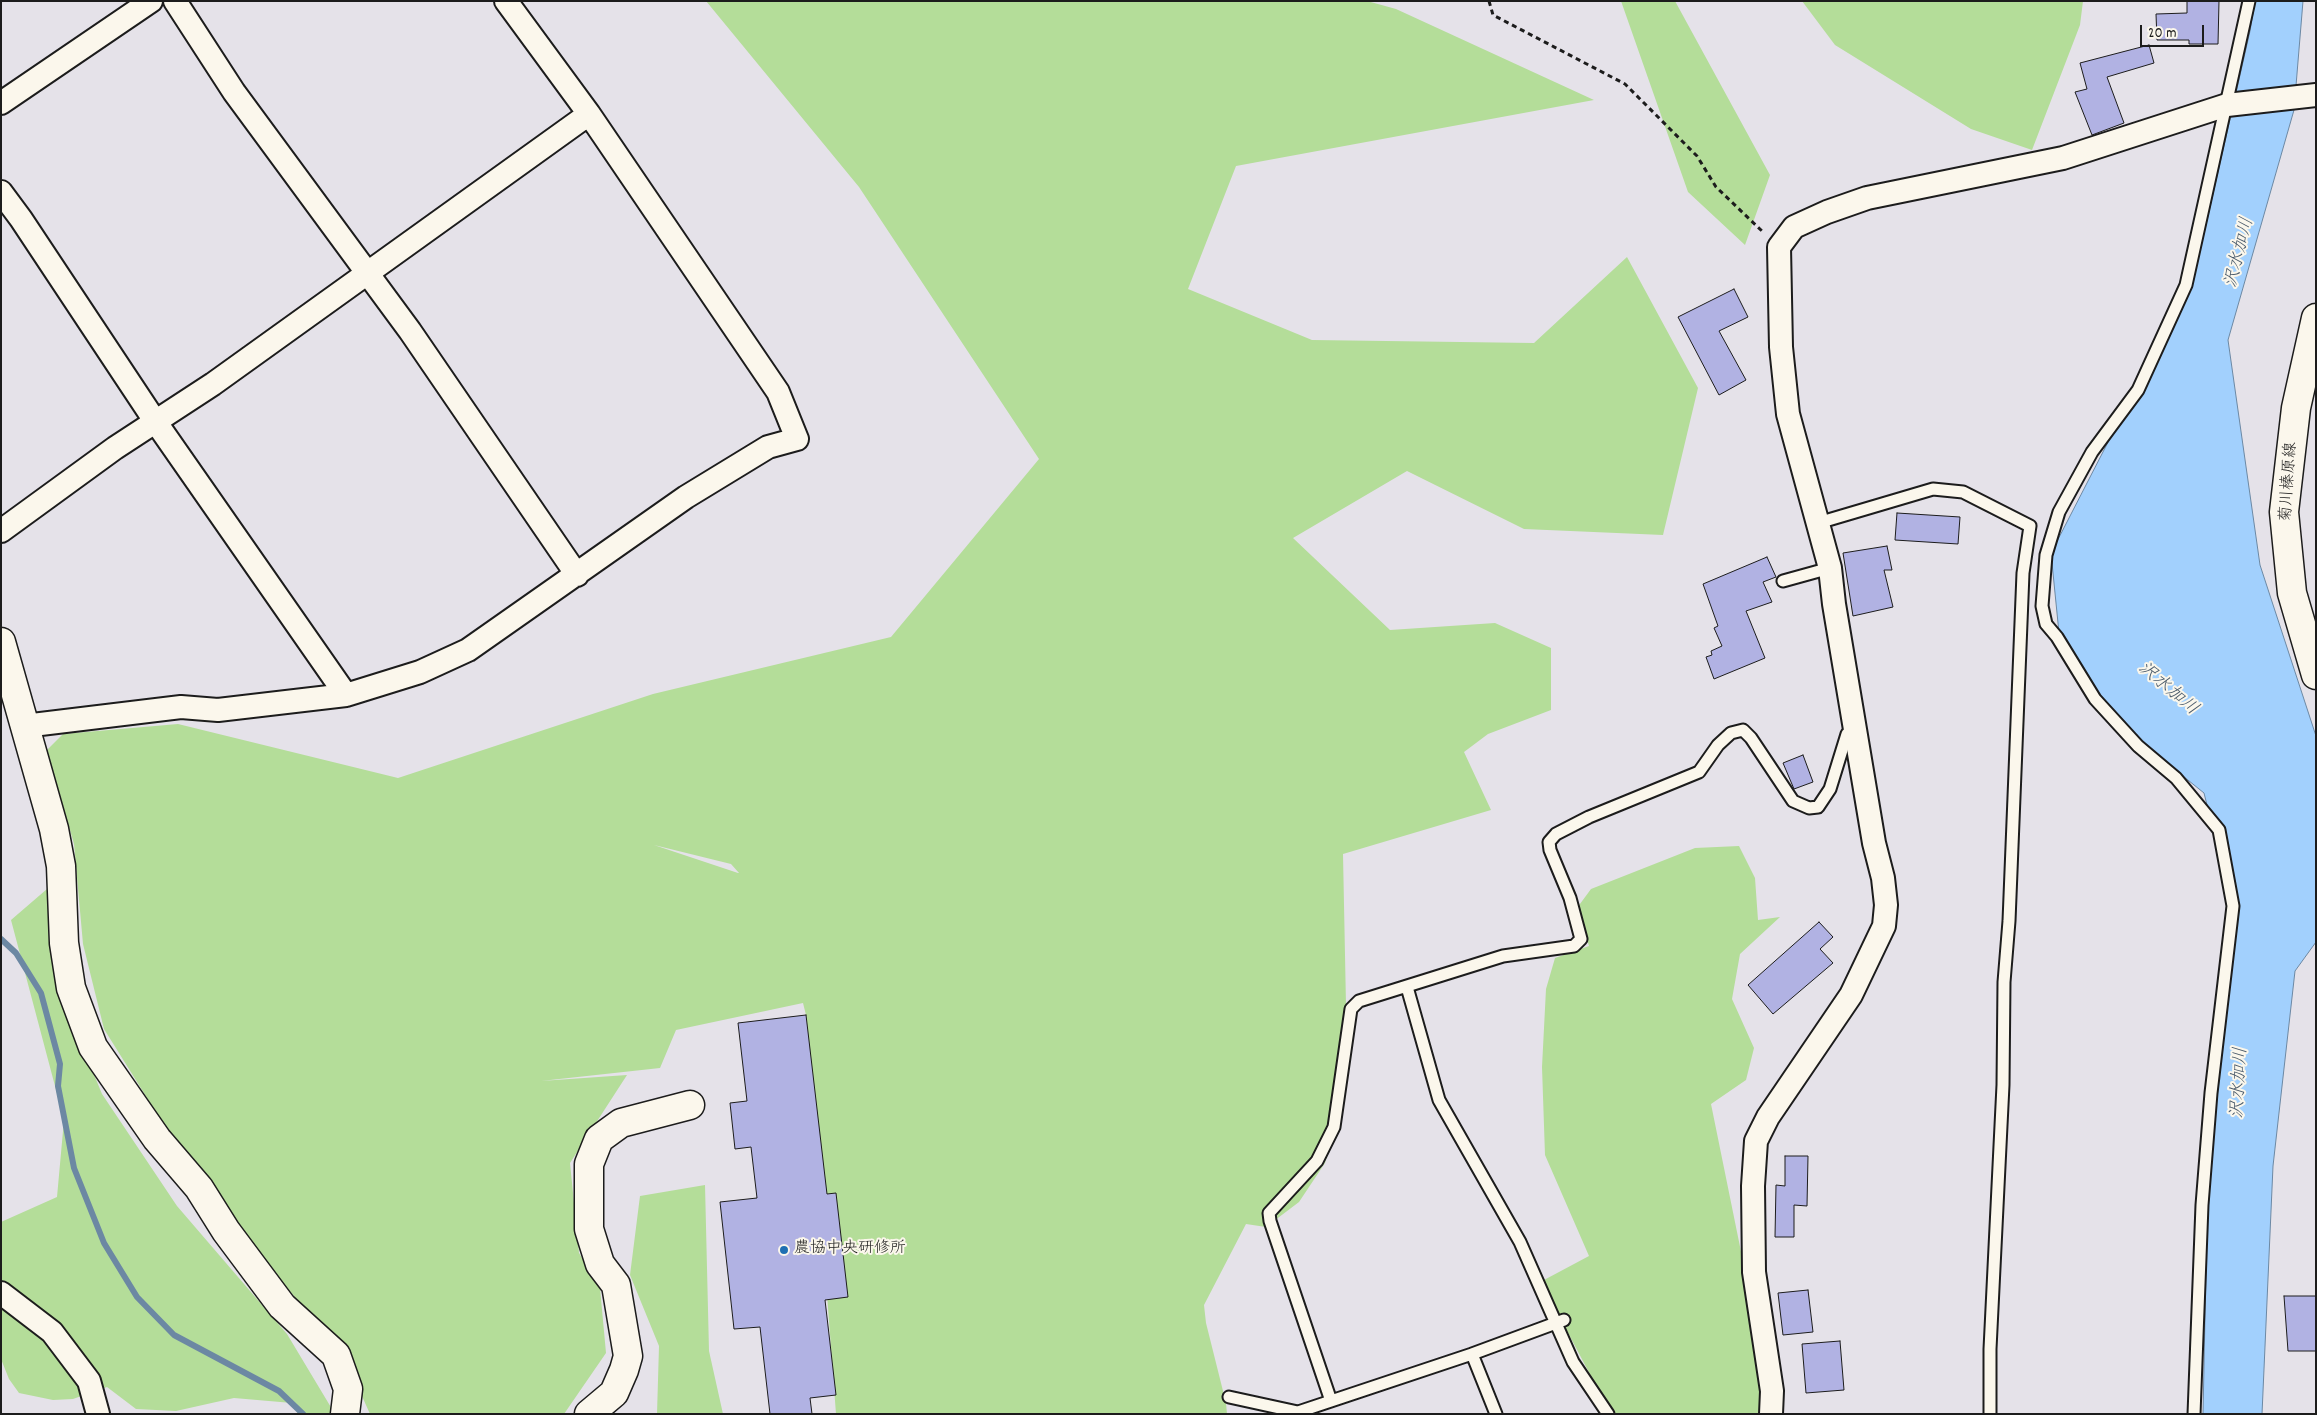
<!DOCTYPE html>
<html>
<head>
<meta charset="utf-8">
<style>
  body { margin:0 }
  #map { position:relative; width:2317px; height:1415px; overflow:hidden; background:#e5e2e9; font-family:Dekko,sans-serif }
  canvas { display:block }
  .frame { position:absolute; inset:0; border:2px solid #1c1c1c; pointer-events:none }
  .scale { position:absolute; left:2140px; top:25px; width:64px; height:22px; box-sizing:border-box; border:2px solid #1c1c1c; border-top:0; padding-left:6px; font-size:15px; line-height:18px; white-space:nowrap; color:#1c1c1c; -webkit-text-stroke:4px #fbf7ec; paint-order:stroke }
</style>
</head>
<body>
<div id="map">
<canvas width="2317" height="1415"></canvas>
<div class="frame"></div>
<div class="scale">20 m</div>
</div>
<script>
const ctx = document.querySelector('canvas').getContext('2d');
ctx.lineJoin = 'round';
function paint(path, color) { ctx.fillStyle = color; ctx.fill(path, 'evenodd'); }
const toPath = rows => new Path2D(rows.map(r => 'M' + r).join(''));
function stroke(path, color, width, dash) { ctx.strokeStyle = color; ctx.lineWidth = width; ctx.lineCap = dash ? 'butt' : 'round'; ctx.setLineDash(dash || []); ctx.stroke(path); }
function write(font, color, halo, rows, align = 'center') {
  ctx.font = font + ' Dekko,"Klee One",sans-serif'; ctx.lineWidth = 4; ctx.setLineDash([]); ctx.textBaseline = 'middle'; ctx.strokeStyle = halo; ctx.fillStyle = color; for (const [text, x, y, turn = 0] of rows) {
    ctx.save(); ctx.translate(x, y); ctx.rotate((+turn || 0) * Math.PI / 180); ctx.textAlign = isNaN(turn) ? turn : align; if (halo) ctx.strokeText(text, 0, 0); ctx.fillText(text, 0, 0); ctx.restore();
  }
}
paint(toPath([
  [706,1,1367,1,1396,9,1594,100,1236,166,1188,289,1312,340,1534,343,1627,257,1698,388,1663,535,1524,529,1407,471,1293,538,1390,630,1495,623,1551,648,1551,710,1488,734,1464,752,1491,810,1343,854,1347,1056,1344,1099,1325,1163,1299,1202,1266,1227,1246,1224,1204,1305,1206,1323,1226,1403,1227,1414,836,1414,806,1015,803,1003,676,1030,660,1068,541,1081,627,1075,570,1163,579,1253,600,1288,606,1353,564,1414,370,1414,345,1358,228,1216,167,1130,104,1029,83,944,74,844,47,750,63,734,178,724,398,778,653,694,891,637,1039,459,859,187],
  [654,845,731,864,739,873,738,873],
  [1621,1,1675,1,1770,175,1745,245,1688,192],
  [1802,1,2083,1,2080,25,2032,150,1971,129,1835,45],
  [1739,846,1755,878,1758,920,1780,917,1740,954,1732,999,1754,1048,1746,1080,1711,1104,1761,1350,1759,1414,1611,1414,1566,1329,1544,1280,1589,1256,1545,1155,1542,1067,1546,989,1555,958,1589,946,1577,908,1591,889,1695,848],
  [47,889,61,994,102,1094,177,1206,287,1334,335,1414,298,1414,292,1403,234,1398,176,1411,136,1409,107,1387,73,1399,53,1400,19,1393,9,1379,1,1359,1,1222,57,1197,64,1120,11,920],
  [705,1185,709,1351,723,1414,657,1414,659,1346,630,1275,640,1196]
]), '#b4dd99');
const water = toPath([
  [2255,1,2303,1,2294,110,2228,340,2260,565,2316,736,2316,942,2295,971,2273,1166,2262,1414,2203,1414,2208,1169,2237,925,2204,793,2116,722,2059,633,2051,553,2195,273,2250,31,2255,1]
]);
paint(water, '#a2d0fd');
stroke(water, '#6c88a3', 1);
stroke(toPath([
  [1,939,16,953,41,993,60,1064,58,1086,74,1168,104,1243,137,1297,174,1335,279,1391,303,1414]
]), '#6c88a3', 6);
const building = toPath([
  [2187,1,2219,1,2218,44,2189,44,2189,40,2157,40,2156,14,2187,13,2187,1],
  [2149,45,2154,63,2107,77,2124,123,2092,135,2075,92,2087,89,2080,63,2149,45],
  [1734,289,1748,317,1719,331,1746,380,1719,395,1678,317,1734,289],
  [1897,513,1960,517,1958,544,1895,540,1897,513],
  [1887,546,1892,570,1884,570,1893,607,1853,616,1843,553,1887,546],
  [1767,557,1776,577,1763,582,1772,602,1746,611,1765,658,1714,679,1706,657,1712,655,1711,651,1722,646,1714,628,1718,626,1703,584,1767,557],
  [1803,755,1813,782,1794,789,1783,763,1803,755],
  [1819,922,1833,937,1820,949,1833,963,1773,1014,1748,985,1819,922],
  [806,1015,827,1194,836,1193,848,1297,825,1300,836,1395,810,1398,812,1414,770,1414,760,1327,734,1329,720,1202,757,1198,751,1147,735,1149,730,1103,747,1101,738,1023,806,1015],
  [1785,1156,1808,1156,1807,1206,1794,1205,1794,1237,1775,1237,1776,1185,1785,1186,1785,1156],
  [1808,1290,1813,1332,1783,1335,1778,1293,1808,1290],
  [2284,1296,2316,1296,2316,1351,2288,1351,2284,1296],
  [1840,1341,1844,1390,1806,1393,1802,1344,1840,1341]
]);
paint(building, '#b1b2e3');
stroke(building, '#1c1c1c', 1);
const service = toPath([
  [1818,523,1933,489,1963,492,2030,526,2023,573,2009,921,2004,982,2003,1085,1990,1349,1990,1414],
  [1783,581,1830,568],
  [1407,987,1439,1100,1520,1242,1573,1362,1608,1414],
  [1229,1397,1298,1412],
  [1331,1401,1270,1221,1269,1213,1317,1161,1334,1127,1351,1009,1359,1001,1503,956,1574,946,1581,939,1570,898,1550,850,1549,842,1556,834,1589,817,1699,772,1718,745,1731,733,1743,730,1751,738,1793,801,1809,808,1818,807,1830,789,1847,734,1853,730],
  [1299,1414,1298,1412,1472,1354],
  [1496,1414,1472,1354,1564,1320],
  [2194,1414,2202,1205,2211,1093,2233,906,2219,830,2176,778,2138,746,2095,699,2057,637,2046,624,2042,606,2046,555,2059,512,2092,452,2138,390,2186,285,2249,1]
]);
const minor = toPath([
  [175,1,234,92,410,331,577,575],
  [1,103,151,1],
  [1,192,21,219,155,421,346,695],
  [1,531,115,448,213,384,589,114],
  [24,726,181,707,218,710,346,695,420,672,468,650,686,497,768,447,797,439,778,392,589,114,506,1],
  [1,1293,52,1332,89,1381,98,1414],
  [1771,1414,1772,1391,1754,1272,1753,1186,1756,1141,1768,1117,1851,995,1884,926,1886,905,1883,878,1874,843,1834,604,1830,568,1788,414,1781,347,1779,247,1794,227,1827,212,1867,198,2063,158,2227,105,2316,95]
]);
const tertiary = toPath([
  [1,642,54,829,61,866,64,943,71,988,93,1047,157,1139,199,1188,226,1231,282,1306,336,1355,348,1389,345,1414],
  [589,1414,614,1393,624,1370,628,1356,616,1285,600,1264,589,1229,589,1164,599,1139,621,1123,690,1105]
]);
const secondary = toPath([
  [2316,318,2296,408,2284,512,2292,593,2316,675]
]);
stroke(service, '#1c1c1c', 15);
stroke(minor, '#1c1c1c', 26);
stroke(tertiary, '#1c1c1c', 31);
stroke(secondary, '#1c1c1c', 31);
stroke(toPath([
  [1489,1,1493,15,1625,84,1697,156,1716,187,1763,232]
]), '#1c1c1c', 3, [5, 4]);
stroke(service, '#fbf7ec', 11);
stroke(minor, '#fbf7ec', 22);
stroke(tertiary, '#fbf7ec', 28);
stroke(secondary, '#fbf7ec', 28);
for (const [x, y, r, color] of [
  [784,1250,5,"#1f6fb2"]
]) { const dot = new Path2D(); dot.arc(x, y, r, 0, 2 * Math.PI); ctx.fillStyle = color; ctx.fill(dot); stroke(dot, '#fbf7ec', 2); }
write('16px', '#1c1c1c', '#fbf7ec', [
  ["菊川榛原線",2290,482,-86]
]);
write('16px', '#1c1c1c', '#fbf7ec', [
  ["農協中央研修所",794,1250]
], 'left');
write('italic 18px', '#4b5b6b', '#fbf7ec', [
  ["沢水加川",2241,253,-76],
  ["沢水加川",2167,690,40],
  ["沢水加川",2241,1083,-87]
]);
</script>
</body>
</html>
